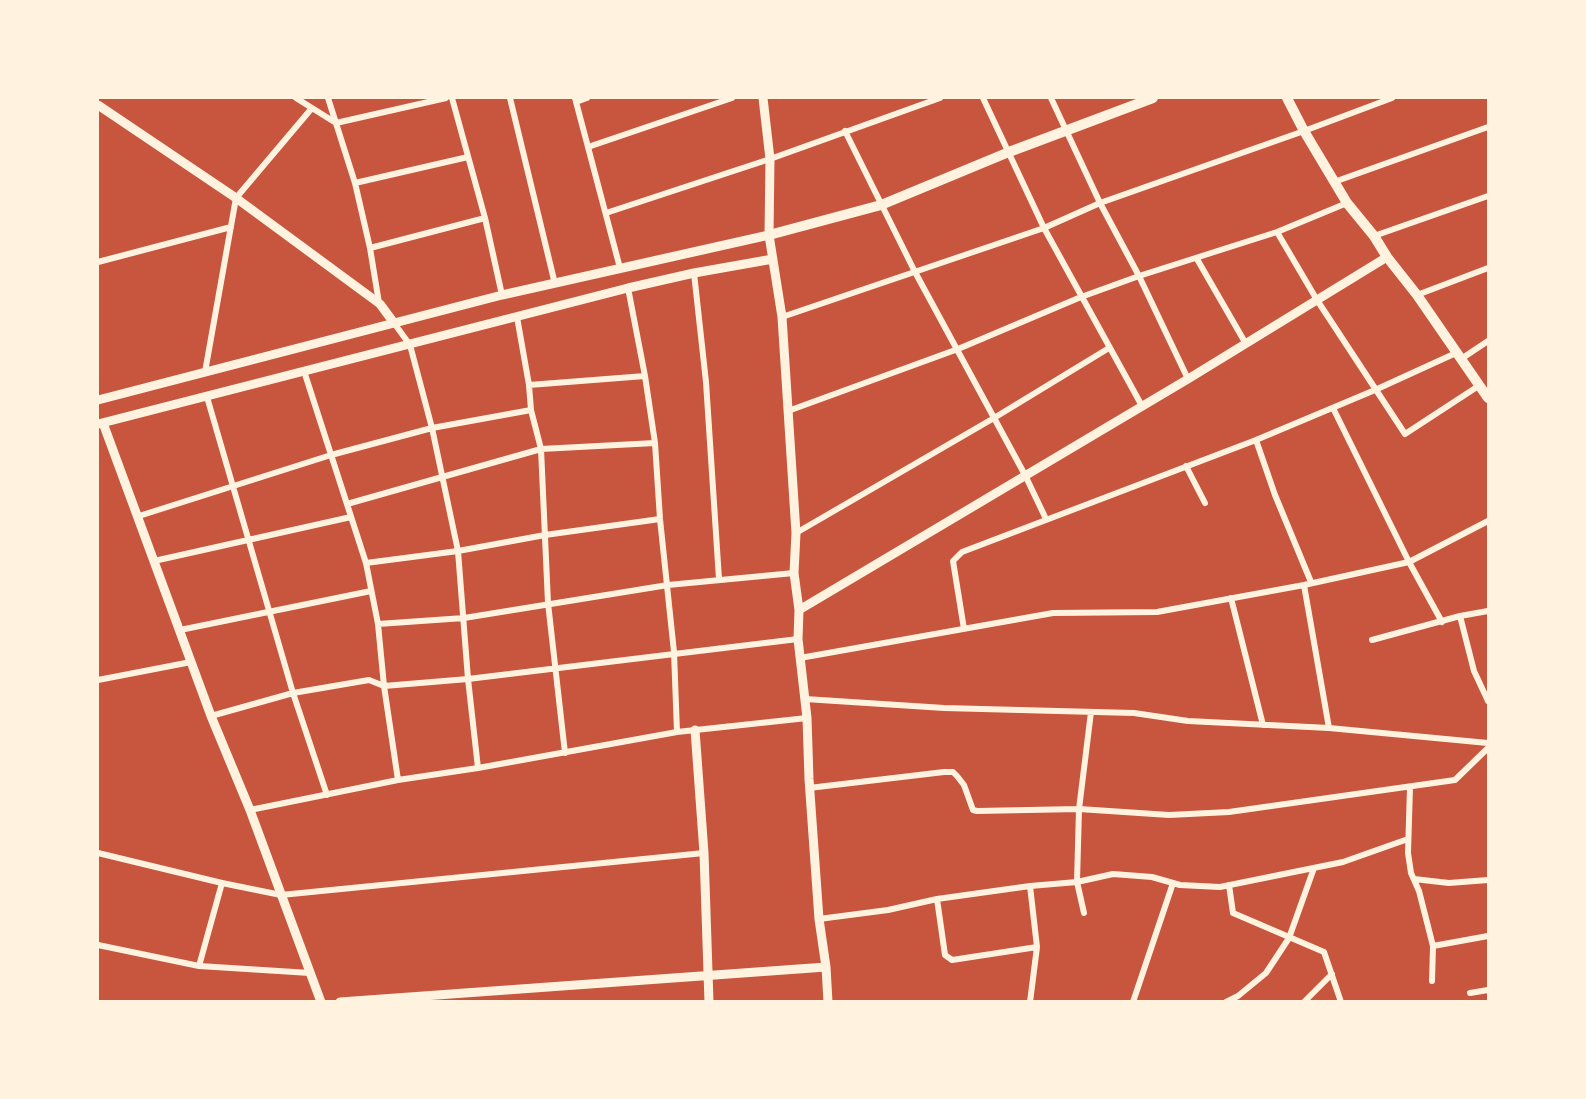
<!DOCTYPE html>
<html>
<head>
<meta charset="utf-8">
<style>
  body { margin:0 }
  #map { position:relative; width:1586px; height:1099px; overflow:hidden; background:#c8553d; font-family:"Varela Round",sans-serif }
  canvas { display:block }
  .frame { position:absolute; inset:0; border:99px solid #fff3e0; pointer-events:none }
</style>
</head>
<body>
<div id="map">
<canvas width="1586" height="1099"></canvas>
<div class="frame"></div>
</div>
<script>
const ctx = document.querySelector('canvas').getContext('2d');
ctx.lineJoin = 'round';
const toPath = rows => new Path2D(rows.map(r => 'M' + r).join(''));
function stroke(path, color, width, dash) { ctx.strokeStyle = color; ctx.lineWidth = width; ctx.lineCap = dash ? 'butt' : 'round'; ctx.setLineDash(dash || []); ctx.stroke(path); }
stroke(toPath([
  [296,98,336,123,446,98],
  [328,98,355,183,370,248,379,303],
  [452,98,485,218,502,295],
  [510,98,555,284],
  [575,98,620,268],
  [983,98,1044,228,1142,406],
  [1051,98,1100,203,1139,276,1188,379],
  [576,102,587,98],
  [845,131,915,272,1025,475,1046,519],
  [588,147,732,98],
  [1334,182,1488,127],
  [355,183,468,157],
  [606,213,770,159,940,98],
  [1277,232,1317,300,1405,434,1480,385],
  [1374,236,1488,196],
  [370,248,485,218],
  [1197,259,1246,344],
  [98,262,231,227],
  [694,273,706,382,719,579],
  [628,288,645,376,655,443,660,519,674,652,677,732],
  [1417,295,1488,268],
  [517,317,529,385,531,410,541,449,548,603,565,753],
  [782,317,1044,228,1100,203,1304,131,1392,98],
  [394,323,410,345,432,428,458,551,468,679,478,768],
  [1461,359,1488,341],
  [304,371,366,563,378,624,384,686,398,780],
  [205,372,236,198,312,108],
  [529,385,645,376],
  [207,397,293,693,327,795],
  [1333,408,1409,562,1442,622],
  [788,411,958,349,1081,297,1139,276,1277,232,1347,203],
  [1256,440,1275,495,1311,582],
  [1186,466,1205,503],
  [347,504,541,449,655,443],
  [139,516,331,455,432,428,531,410],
  [796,533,994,418,1109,348],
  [154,561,351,517],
  [366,563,458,551,545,535,660,519],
  [1304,585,1329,728],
  [1231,598,1263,725],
  [1460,616,1474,671,1488,701],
  [378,624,464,618,668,585,794,573],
  [964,629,953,561,962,552,1256,440,1375,390,1456,353],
  [180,630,371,591],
  [1372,640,1460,616,1488,611],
  [800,658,1053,613,1157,612,1304,585,1409,562,1488,521],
  [98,680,191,662],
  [805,699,944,708,1134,713,1188,721,1329,728,1488,743],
  [211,716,293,693,369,680,384,686,468,679,798,639],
  [1410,787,1408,853,1411,873,1419,891,1433,946,1432,981],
  [809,788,944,772,953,772,957,776,964,785,973,810,977,811,1079,809,1169,815,1229,812,1455,780,1488,748],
  [250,810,398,780,478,768,677,732,807,718],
  [98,853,222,883,281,895,704,853],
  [1414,879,1449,883,1488,880],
  [1229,885,1233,913,1324,952,1341,1002],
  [937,899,945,955,952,960,1037,947],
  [1084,913,1077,882,1079,809,1091,712],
  [819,919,888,910,937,899,1030,886,1077,882,1113,874,1152,877,1180,885,1220,887,1343,862,1408,839],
  [98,945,199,966,310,973],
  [1433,946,1488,936],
  [199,966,222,883],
  [1470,993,1488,990],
  [1030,1002,1037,947,1030,886],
  [1133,1002,1173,883],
  [1226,1002,1238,996,1266,973,1289,938,1314,868],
  [1304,1002,1332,974]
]), '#fff3e0', 6);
stroke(toPath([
  [763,98,770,159,769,235,782,317,796,533,794,573,799,610,798,639,807,718,809,779,819,919,826,967,828,1002],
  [98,105,236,198,380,304,394,323],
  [98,400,502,295,769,235],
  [103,423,211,716,250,810,321,1002],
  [98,424,628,288,694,273,773,259],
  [799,610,1188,379,1387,257],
  [695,730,704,853,709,1002],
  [340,1002,826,967]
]), '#fff3e0', 9);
stroke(toPath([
  [1287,98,1304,131,1347,203,1374,236,1387,257,1417,295,1488,398],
  [769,235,881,205,1009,152,1153,98]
]), '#fff3e0', 10);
</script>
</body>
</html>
